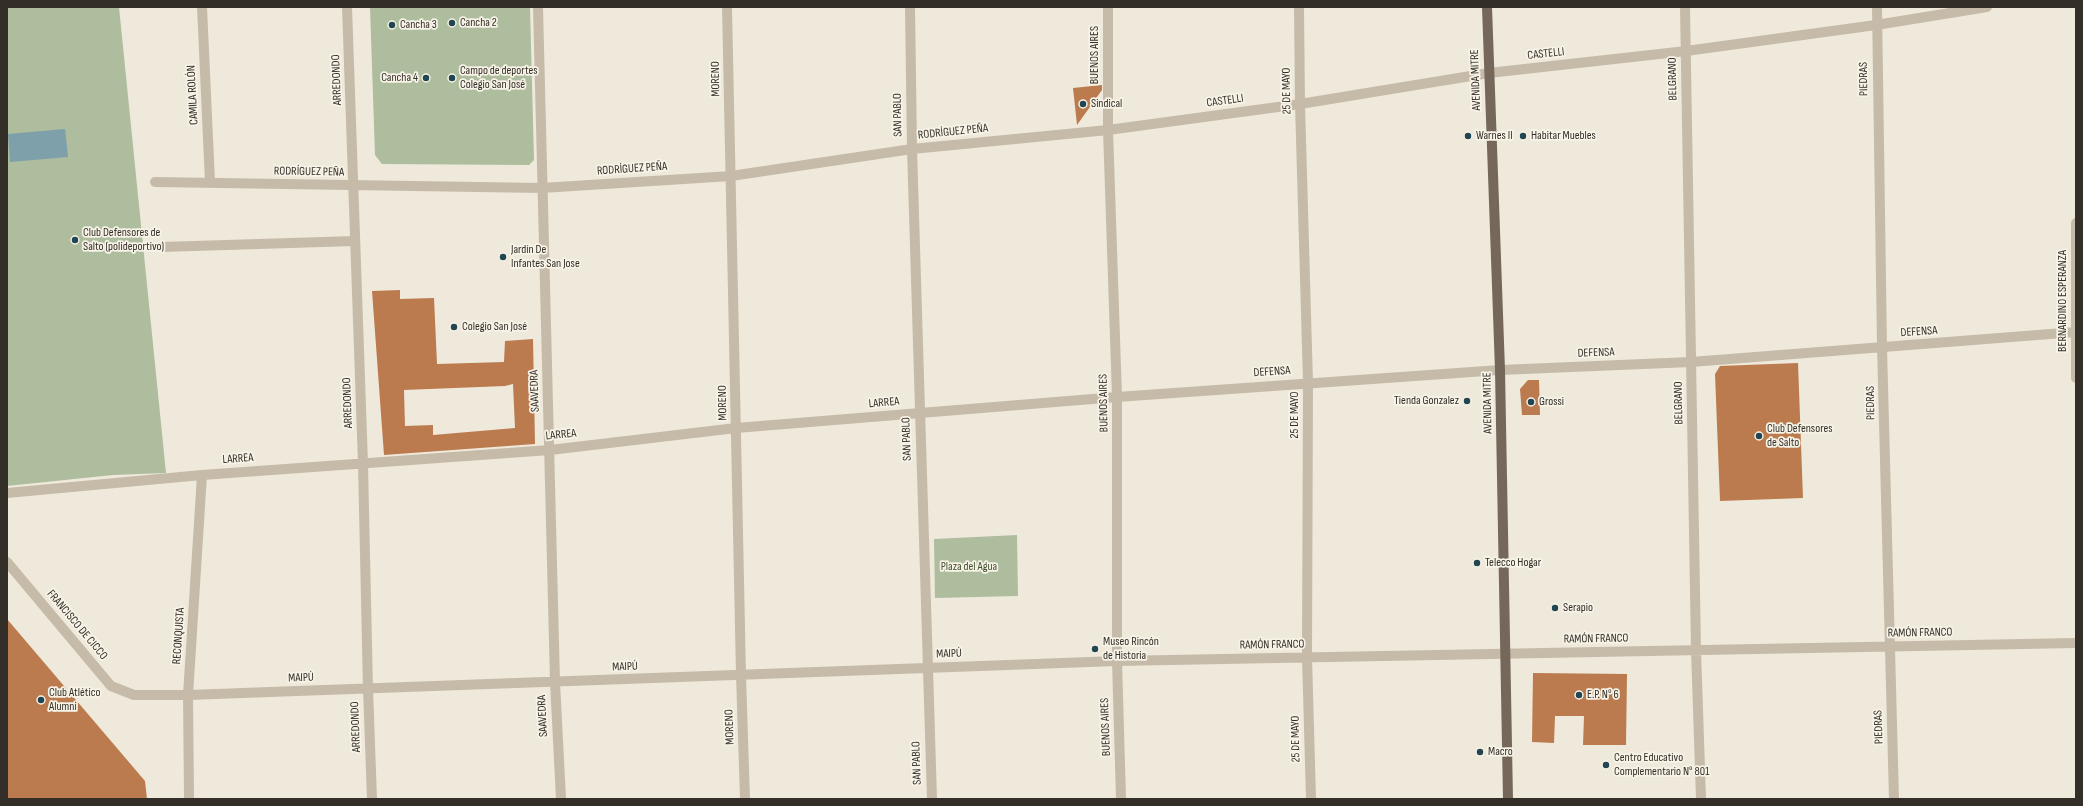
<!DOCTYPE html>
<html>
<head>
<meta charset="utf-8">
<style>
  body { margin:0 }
  #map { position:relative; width:2083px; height:806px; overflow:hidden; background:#efe9dc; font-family:"Sofia Sans Condensed",sans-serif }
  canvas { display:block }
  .frame { position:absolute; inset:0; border:8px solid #342e28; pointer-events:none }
</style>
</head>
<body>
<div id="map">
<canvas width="2083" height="806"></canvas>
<div class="frame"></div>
</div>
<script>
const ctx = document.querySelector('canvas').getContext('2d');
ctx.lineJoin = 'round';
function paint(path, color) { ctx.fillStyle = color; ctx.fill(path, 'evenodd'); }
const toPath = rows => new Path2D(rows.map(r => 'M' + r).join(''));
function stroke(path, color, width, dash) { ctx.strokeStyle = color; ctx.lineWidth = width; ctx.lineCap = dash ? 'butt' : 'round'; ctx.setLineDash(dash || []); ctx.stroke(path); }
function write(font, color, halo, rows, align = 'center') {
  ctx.font = font + ' "Sofia Sans Condensed",sans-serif'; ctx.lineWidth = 3.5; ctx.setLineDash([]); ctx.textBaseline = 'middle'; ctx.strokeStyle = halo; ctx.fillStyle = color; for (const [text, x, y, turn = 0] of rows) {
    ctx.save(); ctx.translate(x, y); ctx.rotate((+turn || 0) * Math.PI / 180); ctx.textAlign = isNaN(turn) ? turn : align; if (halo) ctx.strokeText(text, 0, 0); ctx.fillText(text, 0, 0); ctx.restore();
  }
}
paint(toPath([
  [7,7,119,7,166,473,113,475,7,486],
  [370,7,530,7,534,160,529,165,382,164,375,155],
  [1017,535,1018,596,935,598,934,539]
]), '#adbd9d');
paint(toPath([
  [65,129,68,157,10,162,8,134]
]), '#7da0aa');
paint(toPath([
  [1102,85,1102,90,1077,125,1073,88],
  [400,290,400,299,434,298,437,364,504,362,505,341,533,339,535,444,384,455,372,291],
  [513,384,515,428,433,435,433,425,405,426,404,390,505,386],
  [1798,363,1803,498,1720,501,1715,374,1720,366],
  [1528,380,1539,380,1540,415,1522,415,1520,389],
  [7,619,145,781,147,799,7,799],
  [1533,673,1627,674,1626,745,1583,745,1584,716,1555,716,1554,743,1532,742]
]), '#bb7b4e');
stroke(toPath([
  [202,7,210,182],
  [347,7,363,464,368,689,372,799],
  [538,7,555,682,561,799],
  [727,7,741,675,745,799],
  [910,7,912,149,932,799],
  [1108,7,1108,130,1117,397,1117,661,1121,799],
  [1299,7,1300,104,1308,383,1307,657,1311,799],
  [1685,7,1696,650,1701,799],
  [1877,7,1882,347,1894,799],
  [155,182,542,188,731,176,912,149,1108,130,1300,104,1489,73,1686,51,1876,25,1987,7],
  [2076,223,2076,378],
  [162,247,355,241],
  [7,493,202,475,550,450,736,428,1117,397,1500,370,1691,362,2076,332],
  [7,562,111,686,134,695,188,695,1117,661,2076,643],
  [189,799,188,695,202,475]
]), '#c6bba9', 10);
stroke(toPath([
  [1487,7,1500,370,1508,799]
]), '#75685a', 10);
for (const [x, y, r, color] of [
  [452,23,4,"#214652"],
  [392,25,4,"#214652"],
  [426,78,4,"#214652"],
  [452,78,4,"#214652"],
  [1083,104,4,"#214652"],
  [1468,136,4,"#214652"],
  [1523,136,4,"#214652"],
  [75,240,4,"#214652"],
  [503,257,4,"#214652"],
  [454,327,4,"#214652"],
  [1467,401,4,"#214652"],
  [1531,402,4,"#214652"],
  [1759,436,4,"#214652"],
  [1477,563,4,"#214652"],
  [1555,608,4,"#214652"],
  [1095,649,4,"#214652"],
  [1579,695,4,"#214652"],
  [41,700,4,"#214652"],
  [1480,752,4,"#214652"],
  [1606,765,4,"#214652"]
]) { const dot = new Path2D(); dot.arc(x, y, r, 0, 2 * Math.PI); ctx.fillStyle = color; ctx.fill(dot); stroke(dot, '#f7f3e7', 1.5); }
write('12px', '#342e28', '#f7f3e7', [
  ["Cancha 2",460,23],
  ["Cancha 3",400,25],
  ["Campo de deportes",460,71],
  ["Colegio San José",460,85],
  ["Cancha 4",418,78,"right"],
  ["Sindical",1091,104],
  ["Warnes II",1476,136],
  ["Habitar Muebles",1531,136],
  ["Club Defensores de",83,233],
  ["Salto (polideportivo)",83,247],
  ["Jardín De",511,250],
  ["Infantes San Jose",511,264],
  ["Colegio San José",462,327],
  ["Tienda Gonzalez",1459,401,"right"],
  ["Grossi",1539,402],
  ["Club Defensores",1767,429],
  ["de Salto",1767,443],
  ["Telecco Hogar",1485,563],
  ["Serapio",1563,608],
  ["Museo Rincón",1103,642],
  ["de Historia",1103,656],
  ["Club Atlético",49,693],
  ["Alumni",49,707],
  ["E.P. N° 6",1587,695],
  ["Macro",1488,752],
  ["Centro Educativo",1614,758],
  ["Complementario N° 801",1614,772]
], 'left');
write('12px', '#342e28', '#f7f3e7', [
  ["CASTELLI",1546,54,-6],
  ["BUENOS AIRES",1095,55,-90],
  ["MORENO",716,79,-91],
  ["BELGRANO",1673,79,-91],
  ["PIEDRAS",1864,79,-91],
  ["ARREDONDO",337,80,-92],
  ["AVENIDA MITRE",1476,80,-92],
  ["25 DE MAYO",1287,91,-91],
  ["CAMILA ROLÓN",193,95,-93],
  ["CASTELLI",1225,101,-8],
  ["SAN PABLO",898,115,-91],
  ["RODRÍGUEZ PEÑA",953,132,-6],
  ["RODRÍGUEZ PEÑA",632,169,-4],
  ["RODRÍGUEZ PEÑA",309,172,1],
  ["BERNARDINO ESPERANZA",2063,301,-90],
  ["DEFENSA",1919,332,-4],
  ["DEFENSA",1596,353,-2],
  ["DEFENSA",1272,372,-4],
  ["SAAVEDRA",535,391,-92],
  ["ARREDONDO",348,403,-92],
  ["MORENO",723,403,-91],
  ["LARREA",884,403,-5],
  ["BUENOS AIRES",1104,403,-91],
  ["AVENIDA MITRE",1488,403,-91],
  ["BELGRANO",1679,403,-91],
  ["PIEDRAS",1871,403,-91],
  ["25 DE MAYO",1295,415,-90],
  ["LARREA",561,435,-6],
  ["SAN PABLO",907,439,-92],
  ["LARREA",238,459,-4],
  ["FRANCISCO DE CICCO",77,625,50],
  ["RAMÓN FRANCO",1920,633,-1],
  ["RECONQUISTA",179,636,-86],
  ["RAMÓN FRANCO",1596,639,-1],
  ["RAMÓN FRANCO",1272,645,-1],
  ["MAIPÚ",949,654,-2],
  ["MAIPÚ",625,667,-2],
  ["MAIPÚ",301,678,-2],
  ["SAAVEDRA",543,716,-93],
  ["ARREDONDO",356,727,-92],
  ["MORENO",730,727,-92],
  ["BUENOS AIRES",1106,727,-92],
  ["PIEDRAS",1879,727,-92],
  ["25 DE MAYO",1296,739,-91],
  ["SAN PABLO",917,763,-92]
]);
write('12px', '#3e502e', '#f7f3e7', [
  ["Plaza del Agua",969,567]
]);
</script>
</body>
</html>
